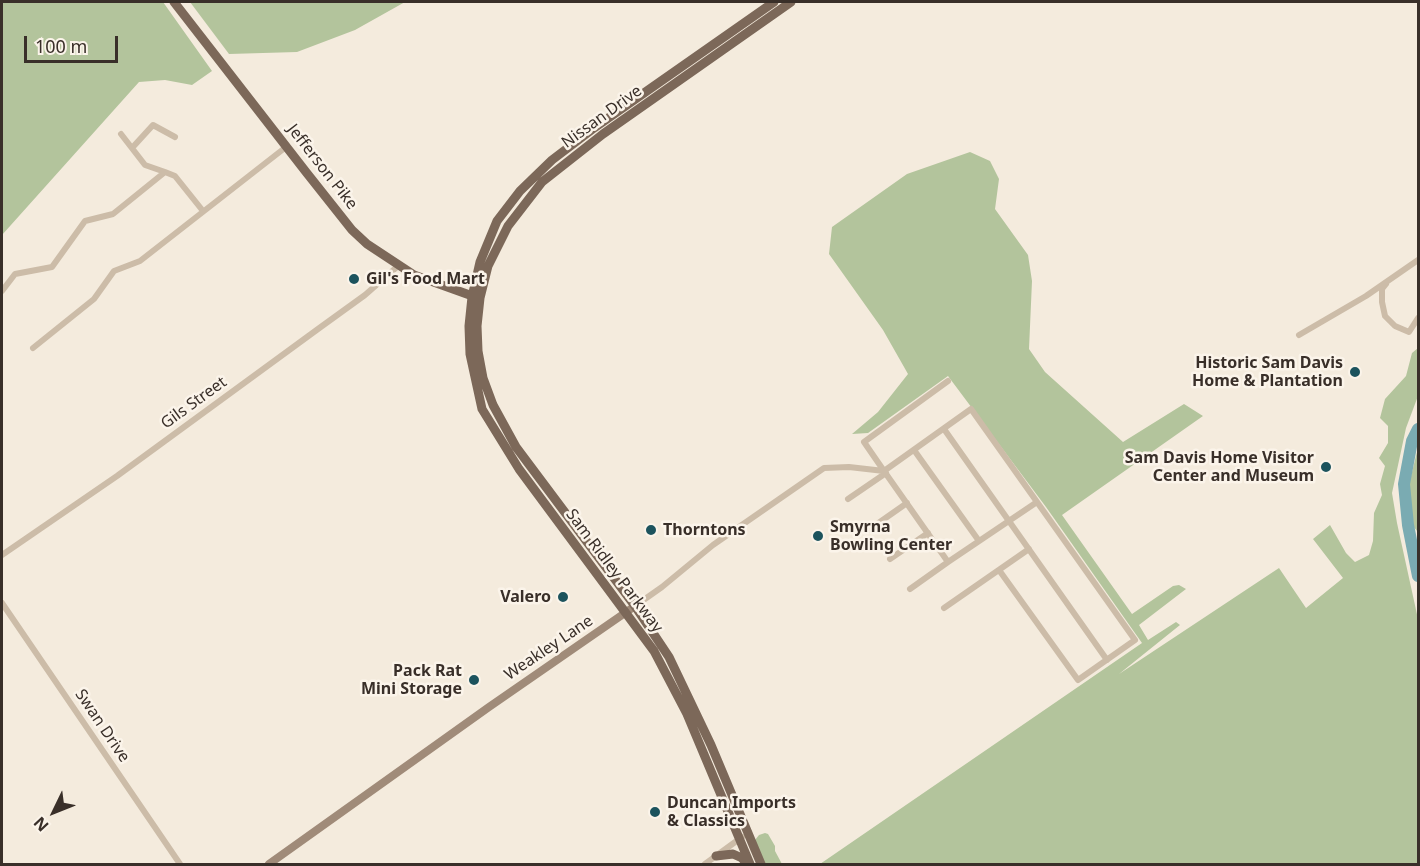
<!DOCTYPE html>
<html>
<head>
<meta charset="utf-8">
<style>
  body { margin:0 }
  #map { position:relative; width:1420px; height:866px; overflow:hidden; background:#f4ebdd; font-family:"Noto Sans",sans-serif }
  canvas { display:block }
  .frame { position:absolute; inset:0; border:3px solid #392f29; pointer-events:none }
  .north { position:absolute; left:24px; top:782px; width:60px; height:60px; -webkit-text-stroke:4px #fbf4ea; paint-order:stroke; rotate:227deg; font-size:16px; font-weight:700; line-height:24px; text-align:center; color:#392f29 }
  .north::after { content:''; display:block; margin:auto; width:21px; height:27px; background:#392f29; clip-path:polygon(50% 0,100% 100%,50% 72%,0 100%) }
  .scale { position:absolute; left:24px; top:36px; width:94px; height:27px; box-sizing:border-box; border:3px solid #392f29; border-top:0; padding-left:8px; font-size:18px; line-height:21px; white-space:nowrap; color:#392f29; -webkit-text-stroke:4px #fbf4ea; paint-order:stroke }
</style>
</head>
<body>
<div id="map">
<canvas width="1420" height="866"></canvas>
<div class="frame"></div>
<div class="north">N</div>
<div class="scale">100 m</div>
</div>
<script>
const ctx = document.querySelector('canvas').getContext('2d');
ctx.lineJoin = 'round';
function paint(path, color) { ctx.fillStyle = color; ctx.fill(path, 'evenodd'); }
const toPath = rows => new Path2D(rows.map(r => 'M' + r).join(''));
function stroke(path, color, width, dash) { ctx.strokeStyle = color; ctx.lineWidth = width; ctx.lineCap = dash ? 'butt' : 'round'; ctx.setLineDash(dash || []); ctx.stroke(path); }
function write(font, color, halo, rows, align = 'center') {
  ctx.font = font + ' "Noto Sans",sans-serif'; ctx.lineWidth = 5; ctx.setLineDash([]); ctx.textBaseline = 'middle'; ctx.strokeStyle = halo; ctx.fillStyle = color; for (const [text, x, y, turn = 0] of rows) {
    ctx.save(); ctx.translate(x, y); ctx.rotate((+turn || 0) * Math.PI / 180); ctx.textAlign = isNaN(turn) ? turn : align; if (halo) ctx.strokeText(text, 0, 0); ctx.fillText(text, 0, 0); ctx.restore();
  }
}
paint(toPath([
  [2,2,163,2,212,71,192,85,165,80,139,82,2,235],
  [190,2,405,2,355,30,297,52,229,54],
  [970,152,990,161,999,179,995,209,1028,255,1032,281,1029,349,1045,372,1123,442,1184,404,1203,416,1062,515,1132,614,1173,586,1179,585,1186,589,1139,625,1148,640,1176,622,1180,625,1119,674,1279,568,1306,608,1343,578,1313,539,1330,525,1346,553,1355,562,1369,555,1373,541,1374,513,1382,495,1380,484,1385,466,1379,458,1388,443,1388,426,1380,418,1385,399,1406,376,1412,353,1418,348,1418,396,1406,428,1392,493,1397,523,1418,619,1418,864,820,864,1142,643,1046,507,948,376,868,433,852,434,878,412,908,374,883,330,829,254,832,227,907,174],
  [1418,448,1418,532,1411,524,1408,488],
  [765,833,768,834,775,846,775,851,782,864,765,864,755,840,759,835]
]), '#b3c49c');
stroke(toPath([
  [1418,429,1412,441,1404,484,1408,525,1418,576]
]), '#7aabb2', 12);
stroke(toPath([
  [132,148,153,125,175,137],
  [165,172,175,176,203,211],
  [1386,284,1382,289,1382,302,1385,316,1395,326,1409,332,1418,318],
  [2,291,15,274,52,267,85,221,113,214,165,172,145,165,121,134],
  [1299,335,1366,296,1418,260],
  [33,348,94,299,114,271,140,261,286,147],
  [948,381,864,442,884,471,971,409,1135,640,1078,680,999,570],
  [944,429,1107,660],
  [914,450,979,541],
  [848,499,886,473],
  [867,531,907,503],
  [2,555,117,476,318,329,365,295,398,266],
  [890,559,928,533],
  [910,589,948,562],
  [2,603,180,864],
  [635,606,662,587,713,545,824,468,849,467,884,471,948,562,1037,502],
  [944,608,1029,549],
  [705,864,742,837]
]), '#ccbca8', 6);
stroke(toPath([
  [269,864,489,707,635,606]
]), '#a08b79', 8);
stroke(toPath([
  [174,2,306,172,352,230,367,244,414,275,478,298],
  [716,856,733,854,742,858,747,864],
  [750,864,687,714,654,651,519,469,482,409,470,354,469,326,472,297,480,262,497,221,520,191,552,160,594,128,774,2],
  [761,864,711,745,669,657,635,606,516,447,493,405,483,378,478,351,477,326,480,298,488,266,508,226,542,182,603,134,791,2]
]), '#7c6859', 9);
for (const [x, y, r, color] of [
  [354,279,6,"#1c535d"],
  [1355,372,6,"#1c535d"],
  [1326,467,6,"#1c535d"],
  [651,530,6,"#1c535d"],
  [818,536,6,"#1c535d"],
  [563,597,6,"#1c535d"],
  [474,680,6,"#1c535d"],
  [655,812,6,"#1c535d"]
]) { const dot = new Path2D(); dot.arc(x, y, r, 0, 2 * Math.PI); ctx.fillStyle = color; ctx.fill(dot); stroke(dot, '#fbf4ea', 2); }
write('16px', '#392f29', '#fbf4ea', [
  ["Nissan Drive",602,117,-36],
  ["Jefferson Pike",322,167,52],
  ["Gils Street",194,403,-36],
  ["Sam Ridley Parkway",614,571,53],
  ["Weakley Lane",549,648,-34],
  ["Swan Drive",102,726,56]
]);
write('bold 16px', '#392f29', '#fbf4ea', [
  ["Gil's Food Mart",366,279],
  ["Historic Sam Davis",1343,363,"right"],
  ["Home & Plantation",1343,381,"right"],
  ["Sam Davis Home Visitor",1314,458,"right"],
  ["Center and Museum",1314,476,"right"],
  ["Smyrna",830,527],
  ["Bowling Center",830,545],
  ["Thorntons",663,530],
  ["Valero",551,597,"right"],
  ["Pack Rat",462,671,"right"],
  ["Mini Storage",462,689,"right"],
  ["Duncan Imports",667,803],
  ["& Classics",667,821]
], 'left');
</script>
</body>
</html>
